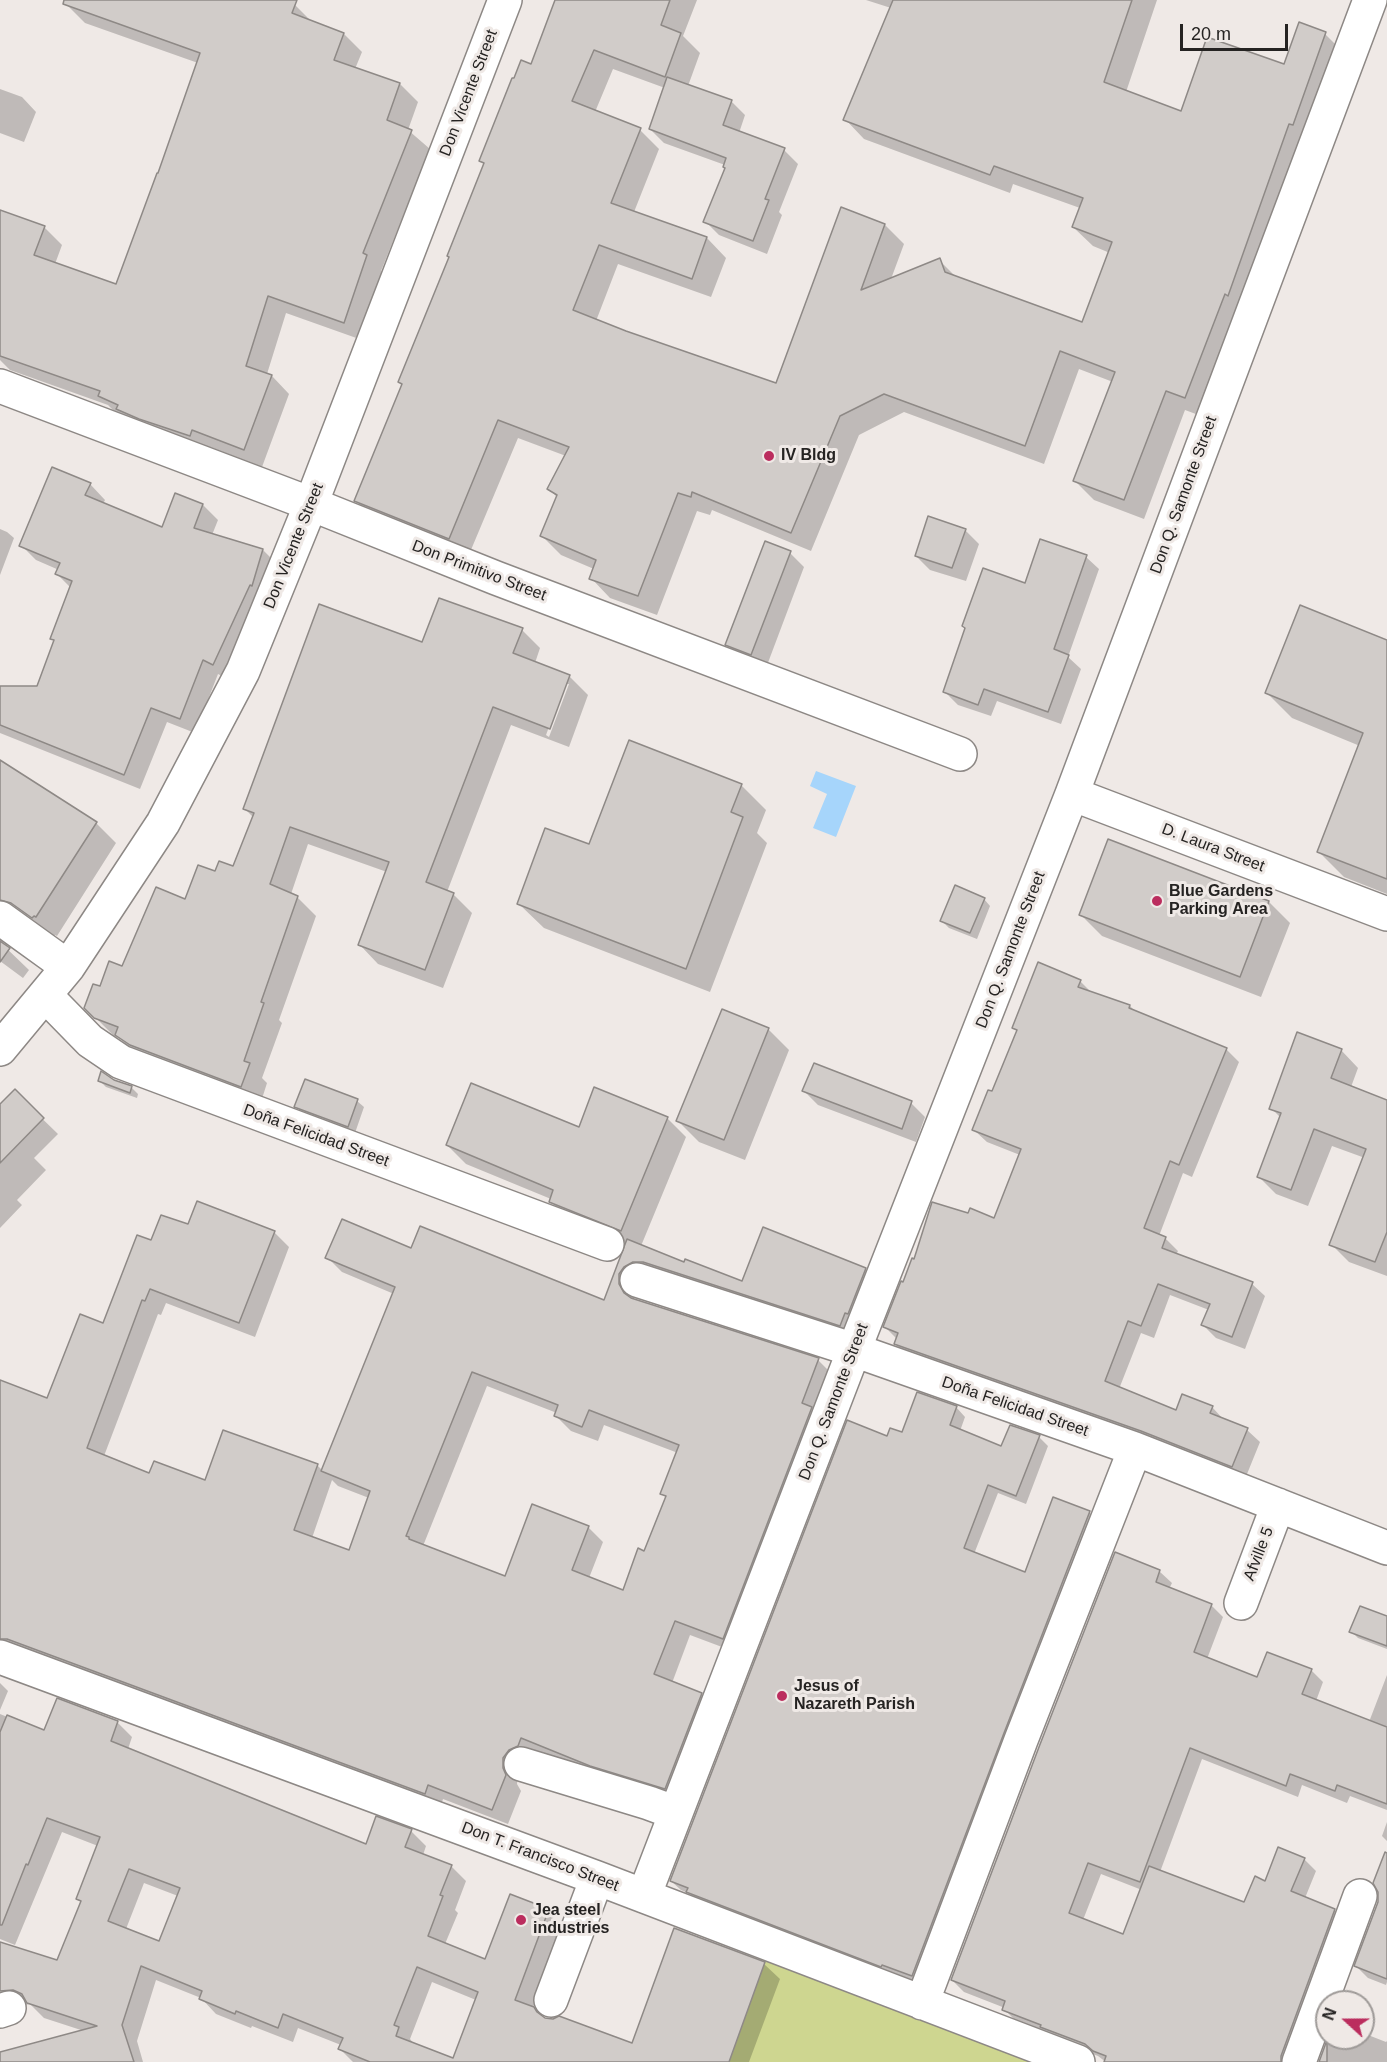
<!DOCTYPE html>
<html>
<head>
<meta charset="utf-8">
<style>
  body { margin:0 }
  #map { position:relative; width:1387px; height:2062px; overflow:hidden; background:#efe9e6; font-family:Arial,sans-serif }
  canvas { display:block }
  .north { position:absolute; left:1315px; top:1990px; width:60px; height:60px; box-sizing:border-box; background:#efe9e6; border:2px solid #9e9a98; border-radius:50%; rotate:291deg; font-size:16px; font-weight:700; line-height:24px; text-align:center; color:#252322 }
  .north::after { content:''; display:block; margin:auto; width:21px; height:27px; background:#bb2d5e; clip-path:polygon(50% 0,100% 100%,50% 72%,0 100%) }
  .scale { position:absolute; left:1180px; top:24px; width:108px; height:27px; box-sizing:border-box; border:3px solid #252322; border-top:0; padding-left:8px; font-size:18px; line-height:21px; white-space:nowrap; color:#252322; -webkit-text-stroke:4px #efe9e6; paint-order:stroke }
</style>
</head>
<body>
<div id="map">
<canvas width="1387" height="2062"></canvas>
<div class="north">N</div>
<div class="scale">20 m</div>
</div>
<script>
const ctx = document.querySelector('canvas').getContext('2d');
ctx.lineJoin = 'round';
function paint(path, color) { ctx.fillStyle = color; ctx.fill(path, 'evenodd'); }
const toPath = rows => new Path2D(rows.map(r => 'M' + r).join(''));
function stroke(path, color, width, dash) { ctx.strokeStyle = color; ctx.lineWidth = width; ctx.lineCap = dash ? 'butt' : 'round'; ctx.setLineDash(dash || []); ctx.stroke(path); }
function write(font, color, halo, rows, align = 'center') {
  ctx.font = font + ' Arial,sans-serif'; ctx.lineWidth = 6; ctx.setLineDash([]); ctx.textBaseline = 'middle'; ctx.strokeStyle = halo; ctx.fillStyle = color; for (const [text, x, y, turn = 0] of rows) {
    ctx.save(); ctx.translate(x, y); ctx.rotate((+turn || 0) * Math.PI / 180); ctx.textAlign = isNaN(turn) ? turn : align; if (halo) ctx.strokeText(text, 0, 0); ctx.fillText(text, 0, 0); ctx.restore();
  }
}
paint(toPath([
  [767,1956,1038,2062,727,2062]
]), '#ced690');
paint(toPath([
  [816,771,856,786,836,837,813,828,827,794,810,786]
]), '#a6d5fb');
paint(toPath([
  [69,0,282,0,295,5,313,23,344,34,362,52,355,69,400,84,418,102,408,130,430,149,381,271,384,274,362,340,286,313,267,374,272,376,289,394,262,467,210,447,208,453,117,414,108,405,10,370,0,360,0,211,44,227,62,245,55,264,116,286,159,175,198,63,85,23,67,5],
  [556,0,697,0,683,36,700,53,688,86,731,101,745,115,739,133,784,150,798,164,779,212,782,215,767,254,719,235,705,221,726,168,725,165,664,143,650,129,665,88,613,69,595,112,640,130,659,149,634,212,707,238,726,258,711,297,618,264,596,321,777,385,885,225,904,244,891,279,939,260,958,279,1083,324,1110,253,1093,246,1073,227,1080,208,1013,184,1010,193,864,139,845,119,891,8,866,0,1157,0,1126,92,1181,113,1285,66,1325,34,1344,53,1204,417,1185,410,1144,519,1094,500,1075,481,1113,382,1079,369,1044,464,904,412,859,435,811,551,712,510,710,515,697,511,657,615,610,598,591,578,594,569,561,555,542,536,558,498,548,488,566,456,518,438,468,557,375,520,356,501,403,385,400,382,451,258,485,164,481,161,532,66],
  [0,89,22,97,36,112,24,142,0,133],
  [90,484,105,500,103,504,163,529,176,495,203,505,218,520,212,535,263,550,278,565,228,679,218,674,195,733,167,722,140,789,0,733,0,688,38,687,55,642,51,638,71,588,57,574,59,570,36,560,21,545],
  [0,529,7,532,14,538,0,575],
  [965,530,979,544,966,581,930,570,916,556],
  [790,553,804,567,766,668,741,659,727,644],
  [1086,557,1099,569,1068,657,1081,669,1061,724,997,701,991,716,958,705,945,692,1025,585],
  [522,630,540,648,535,663,569,676,588,695,569,747,511,725,447,892,453,894,472,913,443,988,378,964,360,945,387,872,308,844,291,894,297,897,316,916,279,1020,282,1023,262,1078,267,1083,260,1105,136,1054,120,1039,114,1036,85,1007,101,988,123,968,186,901,216,872,234,868,254,818,245,809,423,644],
  [565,684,569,684,549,737,546,735],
  [1387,642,1387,894,1344,877,1319,852,1360,746,1292,718,1267,693],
  [0,762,96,823,116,843,57,936,55,935,53,937,1,938,2,944,29,970,23,978,0,961],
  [741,785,766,810,757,833,767,843,710,992,544,928,519,904,590,845],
  [984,899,990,906,977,939,949,928,942,921],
  [1269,902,1290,923,1261,997,1102,936,1081,915],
  [1080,981,1093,994,1130,1006,1136,1012,1227,1050,1239,1062,1192,1177,1183,1173,1159,1236,1165,1238,1178,1251,1176,1255,1252,1284,1265,1296,1245,1349,1216,1338,1203,1325,1209,1310,1170,1295,1154,1338,1141,1333,1119,1389,1177,1412,1212,1407,1225,1421,1247,1430,1260,1442,1245,1479,908,1356,895,1344,897,1339,885,1327,915,1261,969,1215,995,1220,1020,1155,987,1142,974,1130,993,1093,1018,1032,1014,1027],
  [768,1029,789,1050,745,1160,699,1142,678,1121],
  [1341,1050,1358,1068,1351,1087,1387,1100,1387,1276,1349,1262,1331,1244,1365,1158,1332,1146,1308,1206,1276,1194,1258,1176,1281,1118,1271,1108],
  [99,1080,114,1081,132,1088,138,1094,137,1098,106,1087],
  [804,1091,911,1103,925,1117,916,1142,818,1105],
  [23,1100,58,1134,34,1158,46,1170,17,1200,22,1205,0,1228,0,1124],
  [357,1101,364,1107,355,1133,302,1113,296,1106],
  [667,1118,686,1137,641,1246,685,1264,743,1282,865,1269,881,1284,855,1340,634,1289,634,1300,818,1360,833,1375,738,1653,690,1635,672,1683,701,1694,716,1710,680,1803,518,1774,517,1784,521,1791,508,1824,443,1799,440,1808,0,1662,0,1382,48,1400,104,1325,152,1242,189,1226,274,1232,289,1247,255,1337,166,1303,161,1315,158,1314,104,1456,150,1475,205,1482,317,1465,323,1471,394,1294,342,1272,327,1257,412,1250,605,1302,627,1243,569,1220,550,1201,551,1199,466,1164,447,1145],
  [487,1386,557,1413,556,1416,571,1431,598,1441,604,1425,678,1453,662,1494,667,1498,645,1552,623,1592,589,1578,603,1542,588,1527,505,1578,423,1546],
  [332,1480,338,1486,369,1498,350,1552,312,1538],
  [956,1407,965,1417,960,1431,1002,1448,1039,1437,1048,1446,1026,1504,998,1493,974,1554,1026,1574,1054,1499,1090,1513,1099,1522,921,1984,891,1973,891,1975,697,1901,690,1894,681,1890,671,1881,888,1438,903,1434],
  [1159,1571,1172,1583,1169,1589,1211,1605,1223,1617,1207,1659,1258,1679,1311,1670,1323,1682,1316,1701,1369,1722,1387,1675,1387,1810,1350,1796,1347,1803,1302,1785,1298,1797,1202,1759,1160,1872,1245,1904,1266,1883,1304,1859,1316,1871,1305,1898,1334,1910,1347,1923,1295,2062,1106,2062,1098,2056,1054,2039,1016,2021,1004,2009,1005,2008,964,1992,952,1980],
  [1101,1874,1142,1890,1124,1936,1083,1920],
  [1387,1618,1387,1649,1358,1638,1351,1631],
  [0,1683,8,1691,0,1710],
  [0,1714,45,1732,117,1722,132,1737,128,1749,367,1846,411,1831,426,1846,423,1855,451,1866,466,1881,455,1910,458,1913,445,1944,486,1961,548,1911,563,1926,533,2008,544,2019,633,2045,675,1929,764,1964,780,1979,749,2062,353,2062,340,2049,341,2045,298,2028,293,2042,252,2026,251,2028,216,2014,201,1998,156,1980,137,2041,143,2062,0,2062,0,2054,84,2031,44,2018,30,2004,14,2007,0,1990,58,1962,82,1903,78,1899,98,1846,62,1832,15,1945,0,1939],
  [144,1883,178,1896,160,1943,126,1929],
  [432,1982,476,2000,454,2060,414,2044,410,2039],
  [1387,1822,1387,1841,1382,1836],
  [1387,1899,1387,1982,1386,1985,1368,1978,1356,1966],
  [1363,2033,1386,2042,1387,2041,1387,2062,1321,2062,1329,2038,1363,2038]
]), '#0003');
const building = toPath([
  [64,0,297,0,292,13,344,33,334,60,400,83,387,120,412,130,363,253,367,255,344,323,268,296,246,366,272,375,244,450,192,430,190,436,139,419,116,409,118,405,98,396,100,391,0,356,0,210,45,226,34,255,116,284,157,173,158,173,200,53,63,4,64,0],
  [555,0,670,0,661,25,681,33,665,77,594,50,572,101,641,128,611,203,707,237,692,279,599,245,573,310,626,331,776,383,841,207,885,224,861,290,940,258,945,272,1082,322,1112,242,1072,227,1083,198,994,166,990,175,843,120,893,0,1132,0,1104,82,1181,111,1207,37,1284,64,1299,22,1326,32,1293,125,1289,124,1228,296,1225,294,1185,398,1166,391,1124,500,1073,481,1115,372,1060,351,1025,446,884,394,840,416,791,533,692,492,691,497,678,493,638,596,589,579,596,560,540,536,557,495,547,489,569,447,498,420,449,539,354,501,402,384,398,382,449,257,447,256,484,163,479,161,512,78,514,78,521,60,531,64,555,0],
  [667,77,732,100,723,125,785,148,765,199,769,200,753,241,703,222,725,168,723,167,726,158,649,129,667,77],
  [52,467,91,483,85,495,162,527,175,493,203,504,194,528,263,549,252,586,250,585,213,665,203,660,180,719,151,708,124,775,0,725,0,686,37,686,54,640,50,639,72,581,55,574,60,563,19,546,52,467],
  [928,516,966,529,952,568,915,556,928,516],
  [1040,539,1087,555,1054,649,1069,655,1048,712,984,689,978,705,943,692,965,628,962,626,983,568,1025,583,1040,539],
  [765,541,791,551,751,655,725,645,765,541],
  [439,598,523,628,513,653,570,675,550,729,493,707,426,882,454,893,425,970,358,945,389,862,290,827,270,884,298,896,261,1002,264,1003,244,1061,250,1063,241,1087,130,1045,115,1035,118,1027,94,1018,84,1008,93,984,100,986,109,961,122,966,156,887,185,899,198,865,215,871,219,861,233,866,254,813,243,809,319,604,422,642,439,598],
  [1300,605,1387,640,1387,879,1317,852,1363,733,1265,693,1300,605],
  [629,740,742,784,731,812,743,817,686,969,517,904,545,828,589,844,629,740],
  [0,760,97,822,36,917,34,916,32,918,11,903,0,900,0,760],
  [1108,839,1269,901,1240,977,1079,915,1108,839],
  [955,885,985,898,970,933,940,921,955,885],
  [0,941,10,948,0,962,0,941],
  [1038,962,1081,980,1078,987,1130,1005,1129,1008,1227,1048,1179,1165,1170,1161,1144,1228,1166,1237,1162,1248,1253,1282,1232,1337,1201,1325,1210,1304,1158,1284,1141,1326,1128,1321,1105,1381,1176,1410,1182,1394,1213,1406,1210,1413,1248,1428,1232,1467,1141,1431,894,1344,898,1333,883,1327,901,1281,903,1282,912,1258,914,1259,932,1202,968,1213,970,1208,994,1218,1021,1149,972,1130,988,1090,992,1091,1017,1030,1012,1028,1038,962],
  [722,1009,769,1028,724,1140,676,1121,722,1009],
  [1297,1032,1342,1049,1331,1078,1387,1100,1387,1232,1375,1262,1329,1245,1366,1149,1314,1129,1291,1190,1257,1177,1281,1113,1269,1109,1297,1032],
  [814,1063,912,1101,902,1129,802,1091,814,1063],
  [101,1071,114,1080,132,1086,130,1093,98,1081,101,1071],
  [305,1079,358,1099,348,1127,294,1107,305,1079],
  [471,1083,579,1127,594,1087,668,1117,621,1231,549,1202,553,1190,446,1145,471,1083],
  [15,1089,44,1118,0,1163,0,1104,15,1089],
  [197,1201,275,1231,239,1323,150,1289,145,1301,142,1300,87,1448,149,1473,154,1461,205,1480,223,1430,318,1464,294,1530,349,1550,370,1491,321,1471,395,1287,325,1258,342,1219,411,1248,420,1226,604,1300,627,1239,684,1262,685,1259,742,1281,763,1227,866,1268,848,1314,845,1313,840,1326,643,1262,633,1262,624,1267,619,1274,619,1284,624,1293,631,1298,819,1358,802,1403,812,1407,723,1639,675,1621,654,1674,702,1693,665,1789,590,1766,521,1738,518,1746,509,1750,503,1758,503,1768,506,1775,492,1810,428,1785,425,1794,7,1639,0,1639,0,1380,47,1398,80,1314,103,1323,137,1235,151,1240,161,1215,188,1224,197,1201],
  [472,1372,558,1405,554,1416,582,1427,589,1410,679,1445,660,1494,666,1496,644,1551,638,1548,623,1590,572,1570,589,1526,532,1504,505,1576,409,1539,409,1537,406,1536,472,1372],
  [917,1392,957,1406,950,1425,1001,1446,1010,1425,1040,1435,1016,1496,988,1485,964,1548,1025,1572,1053,1497,1090,1511,1004,1733,912,1976,882,1965,881,1967,686,1892,688,1888,670,1881,847,1420,887,1436,890,1428,902,1432,917,1392],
  [1115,1552,1160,1570,1156,1582,1212,1604,1194,1652,1257,1677,1267,1652,1312,1669,1302,1694,1387,1727,1387,1804,1337,1785,1335,1791,1290,1774,1286,1786,1190,1748,1140,1882,1088,1863,1069,1913,1123,1934,1149,1866,1244,1902,1255,1876,1265,1881,1278,1847,1305,1858,1291,1891,1335,1909,1281,2056,1281,2062,1104,2062,1106,2056,1093,2051,1085,2044,1040,2027,1041,2025,1002,2010,1005,2001,951,1980,1039,1747,1115,1552],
  [1360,1606,1387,1616,1387,1646,1349,1632,1360,1606],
  [57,1698,118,1721,111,1741,366,1844,376,1816,412,1829,405,1847,452,1865,440,1895,443,1896,428,1936,485,1959,510,1894,549,1909,515,2000,534,2007,537,2012,545,2018,553,2019,559,2016,632,2043,674,1928,765,1962,729,2062,370,2062,338,2049,343,2038,283,2014,278,2028,236,2011,235,2014,199,1999,202,1991,141,1966,122,2025,134,2062,0,2062,0,2052,97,2026,27,2003,22,1994,13,1990,0,1991,0,1942,57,1960,81,1901,76,1899,100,1837,47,1818,28,1865,26,1864,2,1925,0,1925,0,1732,7,1715,44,1730,57,1698],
  [129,1869,180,1888,159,1941,108,1921,129,1869],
  [417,1967,478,1992,453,2058,396,2036,399,2027,394,2025,417,1967],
  [1385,1852,1387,1853,1387,1979,1354,1966,1378,1902,1378,1892,1373,1883,1385,1852],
  [1327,2040,1327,2062,1319,2062,1327,2040]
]);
paint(building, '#d1ccc9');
stroke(building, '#8e8986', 1.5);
const minor = toPath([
  [0,386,311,504,496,578,960,754],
  [1072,794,1387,914],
  [0,918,68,967],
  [46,996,90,1041,121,1062,607,1244],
  [0,1049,68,967,163,823,243,671,311,504,505,0],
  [637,1280,854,1350,1135,1449,1387,1548],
  [1241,1603,1278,1505],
  [0,1657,597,1878,1078,2062],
  [521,1764,649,1803,676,1813],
  [644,1896,854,1350,1072,794,1370,0],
  [551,2000,597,1878],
  [922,2003,1021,1740,1135,1449],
  [0,2011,9,2008],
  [1299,2062,1360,1896]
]);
stroke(minor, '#8d8885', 36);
stroke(minor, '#fff', 33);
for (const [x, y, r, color] of [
  [769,456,6,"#bb2d5e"],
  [1157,901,6,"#bb2d5e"],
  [782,1696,6,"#bb2d5e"],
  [521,1920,6,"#bb2d5e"]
]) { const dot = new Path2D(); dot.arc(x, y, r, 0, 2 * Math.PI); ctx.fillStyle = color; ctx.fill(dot); stroke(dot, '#efe9e6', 2); }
write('16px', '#252322', '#efe9e6', [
  ["Don Vicente Street",469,93,-69],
  ["Don Q. Samonte Street",1184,495,-70],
  ["Don Vicente Street",294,546,-68],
  ["Don Primitivo Street",479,571,21],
  ["D. Laura Street",1213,848,21],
  ["Don Q. Samonte Street",1011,950,-69],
  ["Doña Felicidad Street",316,1136,20],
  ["Don Q. Samonte Street",834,1402,-69],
  ["Doña Felicidad Street",1015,1407,19],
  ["Afville 5",1259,1554,-69],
  ["Don T. Francisco Street",540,1857,21]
]);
write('bold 16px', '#252322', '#efe9e6', [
  ["IV Bldg",781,456],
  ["Blue Gardens",1169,892],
  ["Parking Area",1169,910],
  ["Jesus of",794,1687],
  ["Nazareth Parish",794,1705],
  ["Jea steel",533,1911],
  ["industries",533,1929]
], 'left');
</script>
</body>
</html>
